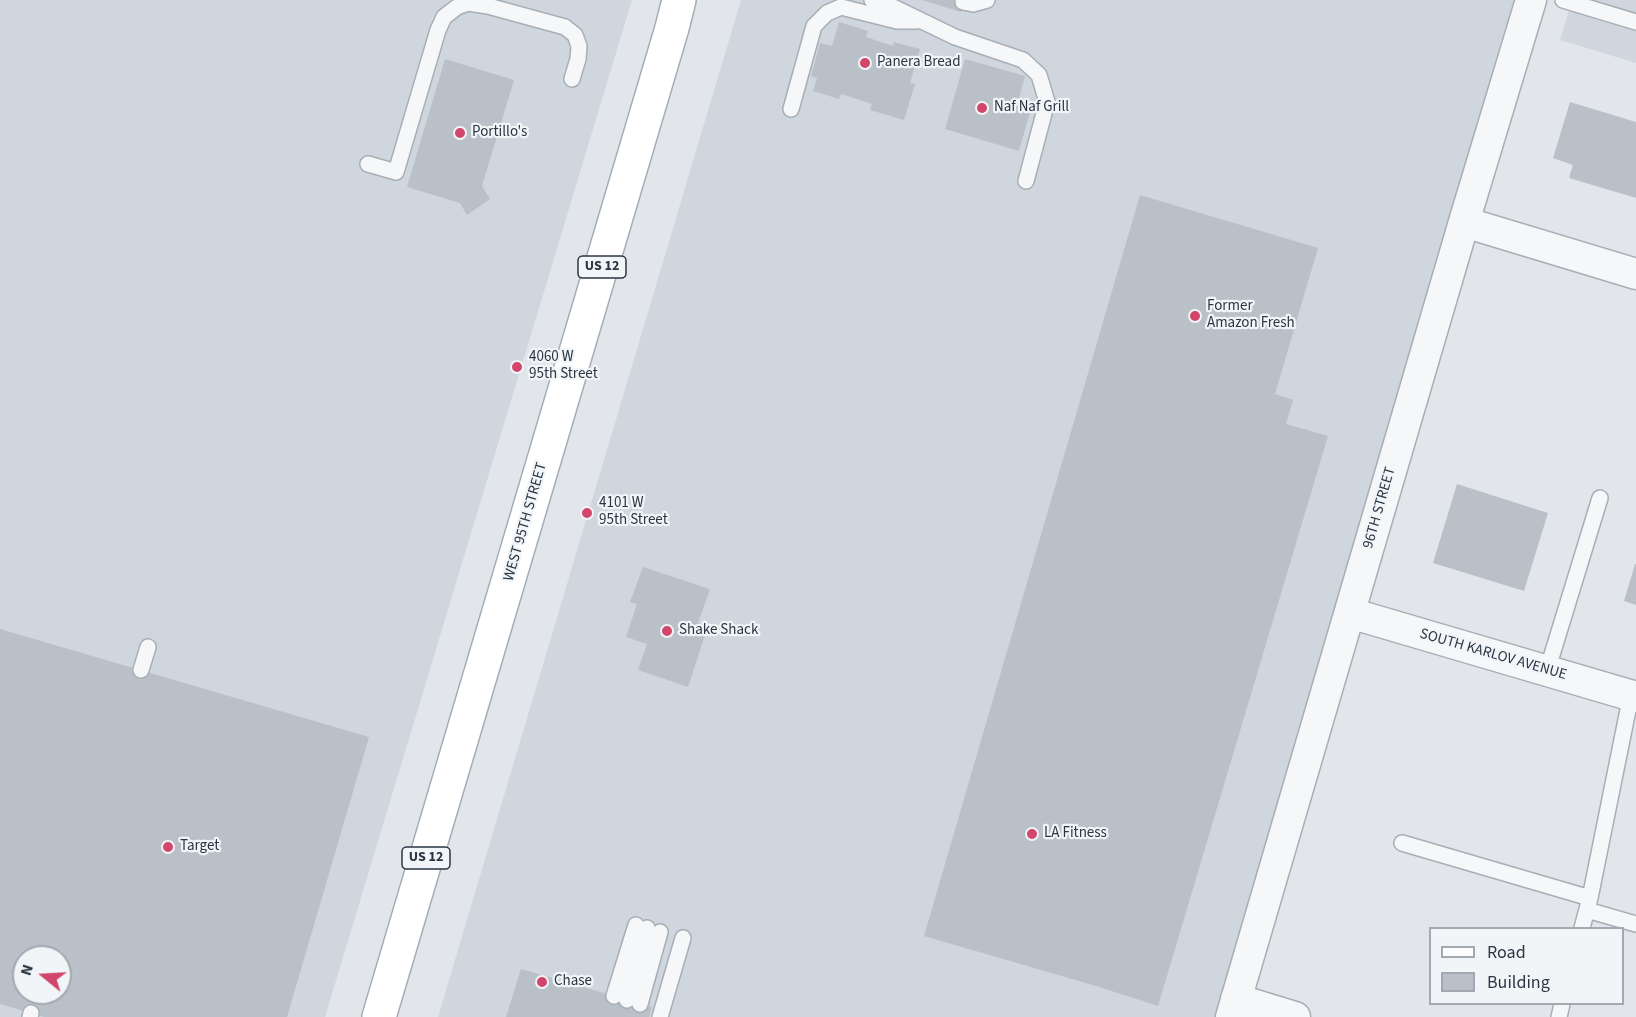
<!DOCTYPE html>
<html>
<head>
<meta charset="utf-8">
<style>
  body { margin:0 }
  #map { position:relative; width:1636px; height:1017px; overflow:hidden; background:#e2e6eb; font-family:"Source Sans 3",sans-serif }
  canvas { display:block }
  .legend { position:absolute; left:1429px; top:927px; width:195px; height:78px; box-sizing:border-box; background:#f2f5f8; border:2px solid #a2a9b0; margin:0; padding:8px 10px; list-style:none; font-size:18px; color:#2a3643 }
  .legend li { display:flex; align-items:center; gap:12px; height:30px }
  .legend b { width:30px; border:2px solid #a2a9b0 }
  .north { position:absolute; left:12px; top:945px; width:60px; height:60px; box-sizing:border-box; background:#f2f5f8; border:2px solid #a2a9b0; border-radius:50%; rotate:288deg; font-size:16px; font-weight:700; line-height:24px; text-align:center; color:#2a3643 }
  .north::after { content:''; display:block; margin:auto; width:21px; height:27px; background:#d1466a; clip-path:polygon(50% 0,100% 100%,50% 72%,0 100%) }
</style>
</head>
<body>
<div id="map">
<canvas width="1636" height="1017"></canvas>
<ul class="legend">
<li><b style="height:8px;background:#fff"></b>Road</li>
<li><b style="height:16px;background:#b9c0c8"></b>Building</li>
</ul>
<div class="north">N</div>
</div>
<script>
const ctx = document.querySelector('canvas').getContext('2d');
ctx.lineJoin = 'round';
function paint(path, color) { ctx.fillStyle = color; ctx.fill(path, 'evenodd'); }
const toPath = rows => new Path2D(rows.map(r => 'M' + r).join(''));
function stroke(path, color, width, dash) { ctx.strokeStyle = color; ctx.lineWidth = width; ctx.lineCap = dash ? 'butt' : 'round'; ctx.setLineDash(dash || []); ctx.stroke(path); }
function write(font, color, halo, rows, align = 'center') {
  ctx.font = font + ' "Source Sans 3",sans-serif'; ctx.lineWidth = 4.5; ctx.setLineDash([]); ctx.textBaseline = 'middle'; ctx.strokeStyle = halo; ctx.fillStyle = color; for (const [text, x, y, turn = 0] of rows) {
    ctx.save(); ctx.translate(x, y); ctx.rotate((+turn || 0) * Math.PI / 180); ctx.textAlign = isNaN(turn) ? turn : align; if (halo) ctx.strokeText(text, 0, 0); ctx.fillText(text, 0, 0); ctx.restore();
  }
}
paint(toPath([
  [0,0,632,0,325,1017,0,1017],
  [24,957,60,957,60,993,24,993],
  [741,0,1523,0,1216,1017,438,1017],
  [1572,0,1636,0,1636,63,1560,40]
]), '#d0d6dd');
paint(toPath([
  [922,0,964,0,961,12],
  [839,22,868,31,866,37,893,46,894,42,920,49,910,83,915,84,904,120,870,110,872,104,841,94,839,99,813,91,817,78,811,76,820,43,832,46],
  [445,59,514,80,482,186,490,199,467,215,460,203,407,187],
  [965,59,1025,76,1019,98,1033,102,1019,151,945,129],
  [1570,102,1636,122,1636,198,1569,178,1573,165,1553,158],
  [1140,195,1318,248,1275,394,1293,400,1286,424,1328,436,1158,1006,1096,986,924,936],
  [1457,484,1548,513,1524,591,1433,563],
  [1635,564,1636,564,1636,605,1624,601],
  [643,567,710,589,698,623,708,626,688,687,638,670,647,644,626,637,637,604,630,602],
  [0,629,369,737,287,1017,44,1017,0,1004],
  [24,957,60,957,60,993,24,993],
  [521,969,652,1007,649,1017,506,1017]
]), '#b9c0c8');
const service = toPath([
  [872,0,891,6,955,37,1023,60,1039,75,1047,102,1026,181],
  [1563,0,1636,22],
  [963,2,973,4,987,0],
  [791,109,814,26,827,13,841,7,897,21,917,21],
  [368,164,396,172,438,30,444,17,457,7,468,3,488,6,565,27,575,35,579,46,578,59,572,79],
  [141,670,148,647],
  [1547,671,1600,498],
  [1402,843,1590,898],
  [1587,910,1636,924],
  [1582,928,1590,898,1631,695],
  [614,996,636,925],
  [627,1000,647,928],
  [640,1004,660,932],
  [30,1017,31,1013],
  [660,1017,683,938],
  [1559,1017,1562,1004]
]);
const minor = toPath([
  [1464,222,1636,274],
  [1350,613,1636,697],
  [1236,999,1295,1017],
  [1231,1017,1464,222,1531,0]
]);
const primary = toPath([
  [379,1017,672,28,679,0]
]);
stroke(service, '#a7aeb5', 18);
stroke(minor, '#a7aeb5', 33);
stroke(primary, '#a1acb7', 36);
stroke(service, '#f5f7f9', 15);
stroke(minor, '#f5f7f9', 30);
stroke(primary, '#fff', 33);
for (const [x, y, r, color] of [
  [865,63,6,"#d1466a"],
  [982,108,6,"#d1466a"],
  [460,133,6,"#d1466a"],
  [1195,316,6,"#d1466a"],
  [517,367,6,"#d1466a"],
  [587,513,6,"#d1466a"],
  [667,631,6,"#d1466a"],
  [1032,834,6,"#d1466a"],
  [168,847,6,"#d1466a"],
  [542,982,6,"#d1466a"]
]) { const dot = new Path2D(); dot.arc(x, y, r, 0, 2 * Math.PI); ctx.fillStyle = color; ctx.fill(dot); stroke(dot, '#f2f5f8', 2); }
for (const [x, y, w] of [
  [602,267,48],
  [426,858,48]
]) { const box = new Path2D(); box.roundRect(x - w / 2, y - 11, w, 22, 4.5); ctx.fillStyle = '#f2f5f8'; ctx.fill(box); stroke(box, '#2a3643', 1.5); }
write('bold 14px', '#2a3643', null, [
  ["US 12",602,267],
  ["US 12",426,858]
]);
write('15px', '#2a3643', '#f2f5f8', [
  ["Panera Bread",877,63],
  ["Naf Naf Grill",994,108],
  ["Portillo's",472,133],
  ["Former",1207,307],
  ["Amazon Fresh",1207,324],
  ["4060 W",529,358],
  ["95th Street",529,375],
  ["4101 W",599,504],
  ["95th Street",599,521],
  ["Shake Shack",679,631],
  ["LA Fitness",1044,834],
  ["Target",180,847],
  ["Chase",554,982]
], 'left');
write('15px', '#2a3643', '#f2f5f8', [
  ["96TH STREET",1380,508,-74],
  ["WEST 95TH STREET",526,522,-74],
  ["SOUTH KARLOV AVENUE",1493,655,16]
]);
</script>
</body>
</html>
